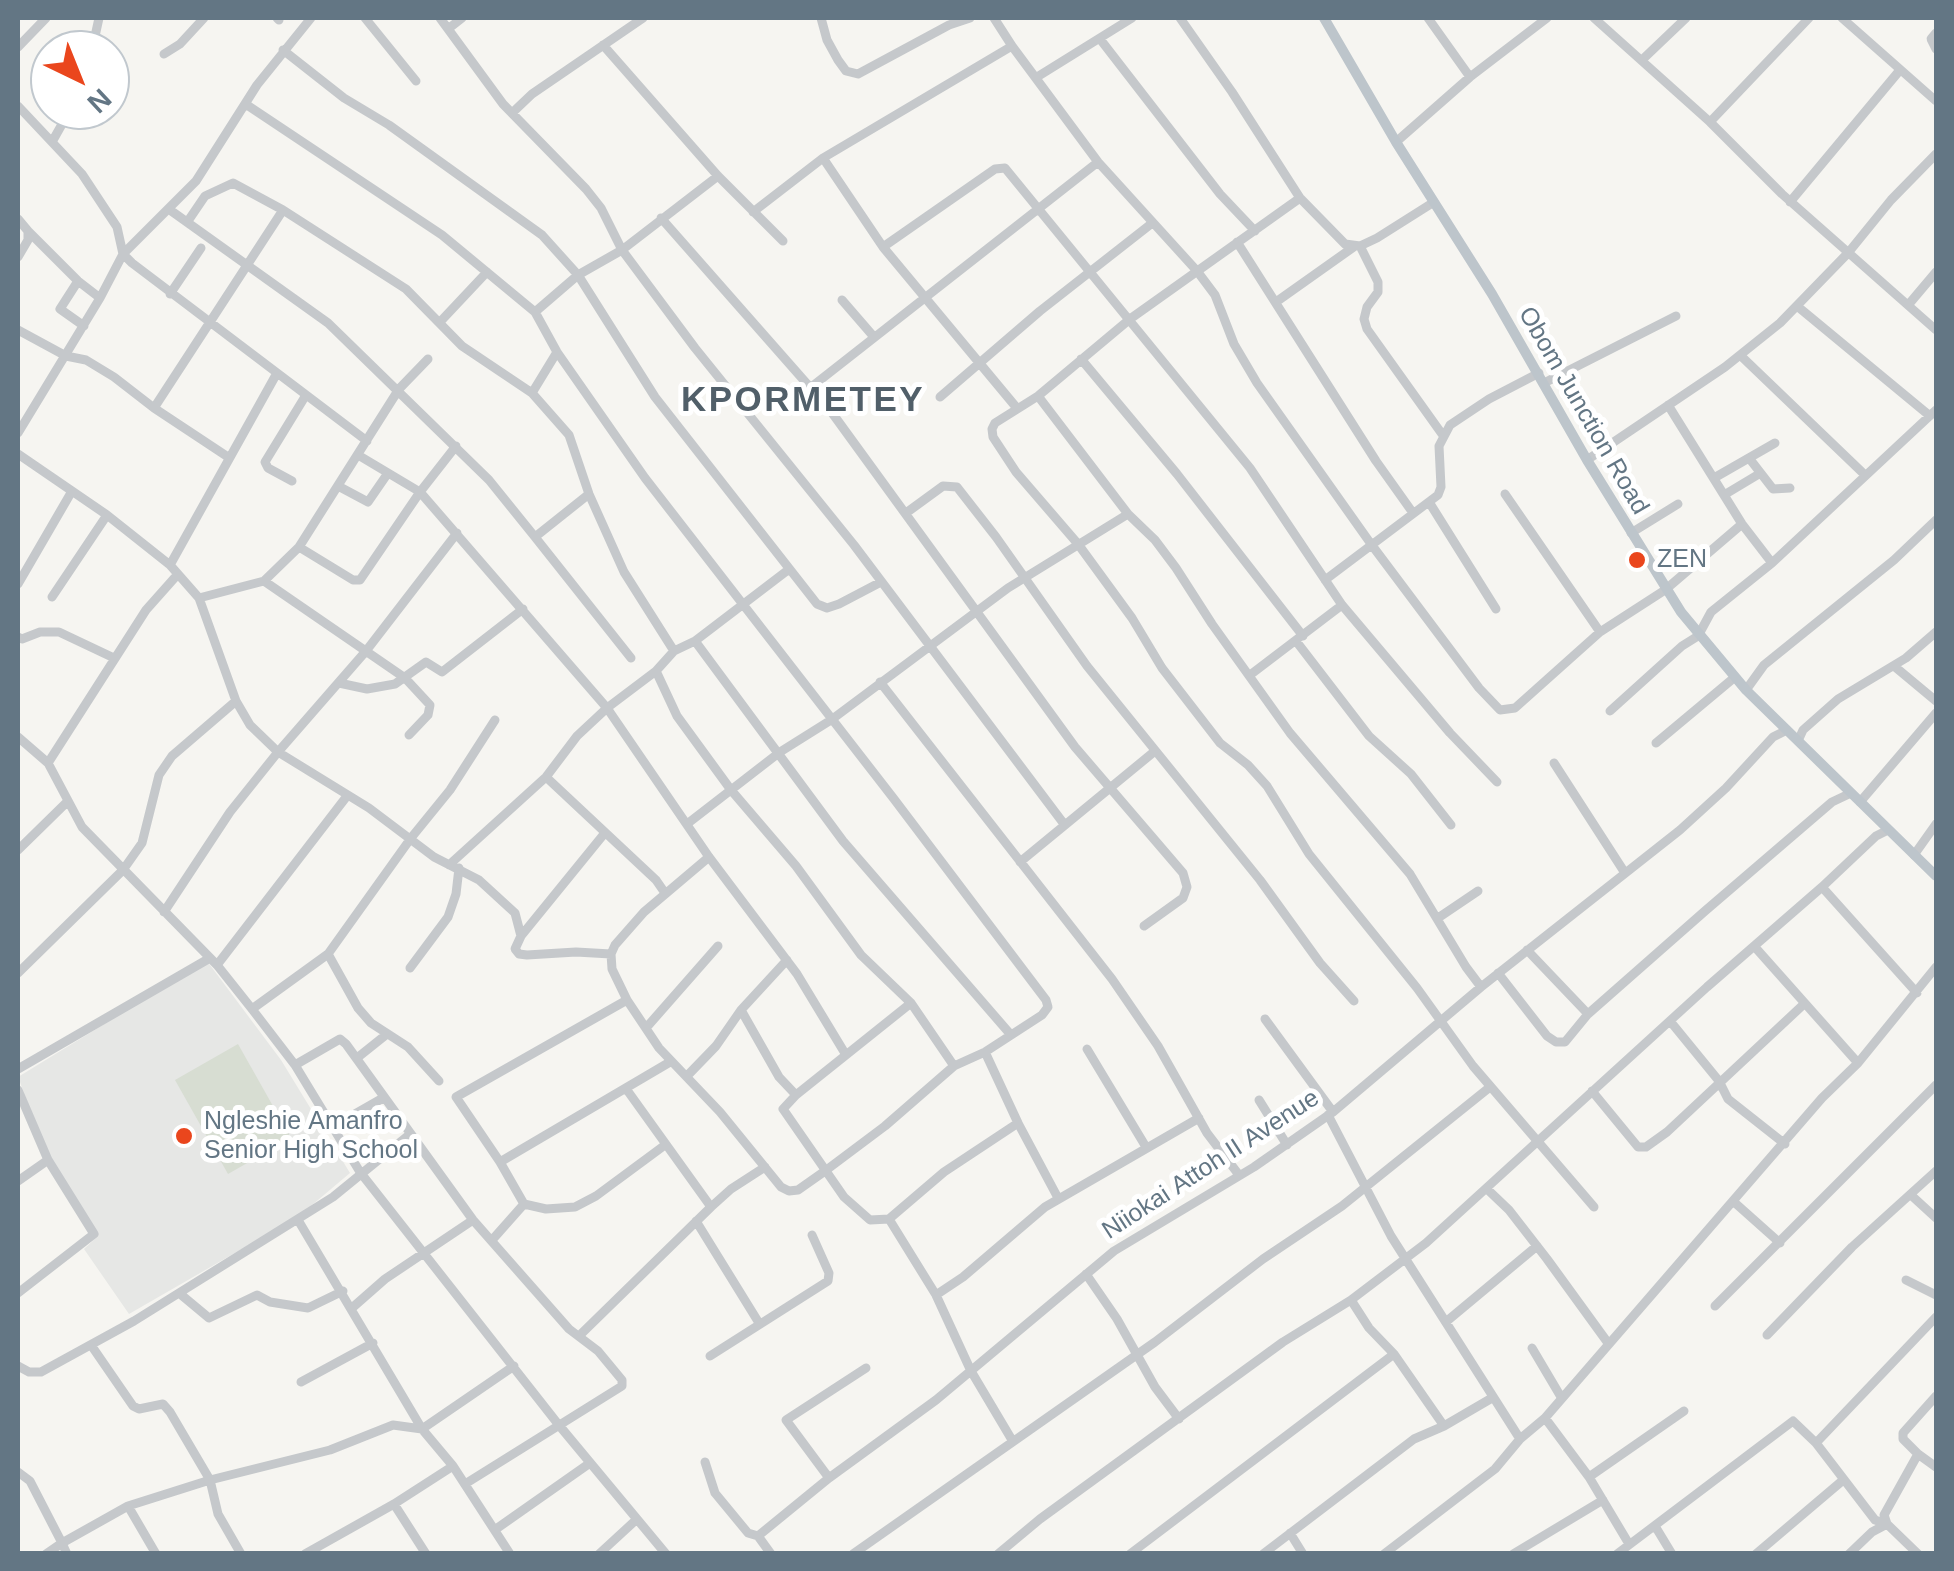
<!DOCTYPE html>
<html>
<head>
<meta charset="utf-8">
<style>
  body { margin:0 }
  #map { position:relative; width:1954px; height:1571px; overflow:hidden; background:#f6f5f1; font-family:Helvetica,sans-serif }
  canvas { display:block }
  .frame { position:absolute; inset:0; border:20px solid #637684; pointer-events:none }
  .north { position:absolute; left:30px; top:30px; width:100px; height:100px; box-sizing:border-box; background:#fff; border:2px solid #c1c8ce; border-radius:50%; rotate:137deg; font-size:28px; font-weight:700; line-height:40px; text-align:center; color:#637684 }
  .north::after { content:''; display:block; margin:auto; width:35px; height:45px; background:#ea461d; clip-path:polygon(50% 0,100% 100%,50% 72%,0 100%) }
</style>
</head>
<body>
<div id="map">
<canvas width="1954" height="1571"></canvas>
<div class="frame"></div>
<div class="north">N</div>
</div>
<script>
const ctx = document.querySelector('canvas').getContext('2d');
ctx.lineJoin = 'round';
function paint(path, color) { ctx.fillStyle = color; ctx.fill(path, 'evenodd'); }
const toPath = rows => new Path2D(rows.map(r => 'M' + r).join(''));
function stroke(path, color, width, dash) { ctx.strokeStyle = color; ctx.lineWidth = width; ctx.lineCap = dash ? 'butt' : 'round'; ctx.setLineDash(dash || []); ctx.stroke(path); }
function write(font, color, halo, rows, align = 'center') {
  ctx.font = font + ' Helvetica,sans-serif'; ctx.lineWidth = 10; ctx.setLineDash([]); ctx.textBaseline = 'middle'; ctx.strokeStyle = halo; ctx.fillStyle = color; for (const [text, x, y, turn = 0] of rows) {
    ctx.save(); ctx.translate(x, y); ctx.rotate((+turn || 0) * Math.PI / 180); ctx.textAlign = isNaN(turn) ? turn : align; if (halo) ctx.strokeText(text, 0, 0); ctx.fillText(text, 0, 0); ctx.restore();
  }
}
paint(toPath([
  [207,961,281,1060,350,1173,299,1216,129,1314,84,1249,97,1237,51,1165,18,1077]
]), '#e6e7e5');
paint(toPath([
  [238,1044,291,1138,228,1174,175,1080]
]), '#d7ddd2');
stroke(toPath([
  [277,18,279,20],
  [365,18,416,81],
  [440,18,503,104,586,189,601,208,622,250,695,348,854,545,1064,824],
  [821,18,827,40,838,60,846,71,858,74,949,25,970,18],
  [994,18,1012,46,1098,162,1197,271,1215,295,1234,344,1257,383,1371,544,1479,688,1500,710,1515,708,1600,632,1665,590,1742,524],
  [1180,18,1232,92,1300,198,1345,244,1360,246,1377,238,1434,202],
  [1428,18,1470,77],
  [1594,18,1710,122,1782,194,1936,330],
  [1842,18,1936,101],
  [448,29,462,18],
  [1936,33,1931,39,1936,49],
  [1100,39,1220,194,1255,231],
  [603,45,718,176,783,241],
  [18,47,46,18],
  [92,50,99,18],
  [283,50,344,98,389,125,542,235,578,275,655,397,817,604,827,608,839,604,881,582],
  [164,54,180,44,204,18],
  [1643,59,1686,18],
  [1037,77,1132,18],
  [247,105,442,235,535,312,557,352,645,478,894,799,1046,1000,1048,1007,1042,1015,985,1052,954,1066,885,1126,825,1171,798,1190,789,1191,781,1187,720,1112,659,1048,627,1000,612,969,611,954,615,945,644,912,709,857],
  [18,106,82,174,117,227,123,254,132,263,367,441],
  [512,113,532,94,643,18],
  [1710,122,1809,18],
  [52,142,70,110],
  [1396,142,1470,77,1547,18],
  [823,158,883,247,1016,407],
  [1300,198,1130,319,1038,396,995,423,992,429,993,437,1016,472,1078,544,1132,618,1162,668,1220,743,1248,765,1267,786,1309,854,1417,988,1473,1066,1594,1207],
  [1790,202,1900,70],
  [170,210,328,323,489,480,535,537,589,494],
  [753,212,823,158,1012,46],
  [661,218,830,410,1075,747,1183,873,1187,887,1183,898,1144,926],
  [18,219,28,231,28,240,18,257],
  [188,221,205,196,233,183,283,210,406,289,462,346,532,393,569,435,589,494,624,572,674,651],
  [28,231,78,281,100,298],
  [1237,242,1376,461,1413,513],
  [1360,246,1378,282,1378,292,1367,307,1364,319,1367,329,1442,434],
  [883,247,995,169,1005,168,1250,468,1342,605,1450,733,1497,782],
  [78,281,60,309,84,326],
  [170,294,201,248],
  [842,300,874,337],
  [1276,302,1355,246],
  [1909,304,1936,272],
  [1797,306,1930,416],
  [535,312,578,275,622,250,718,176],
  [440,322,487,272],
  [18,330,66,356,86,360,114,377,154,408,228,457],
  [1740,355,1865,475],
  [1081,359,1177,474,1303,636],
  [1544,383,1676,316],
  [810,388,1098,162],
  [532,393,557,352],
  [1038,396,1128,514,1155,540,1176,568,1212,624,1290,733,1410,874,1466,967,1481,987],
  [940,397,1040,311,1151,224],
  [1668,405,1742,524,1772,563],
  [154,408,283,210],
  [18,433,100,298,123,254,196,181,257,85,311,18],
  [18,454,107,515,170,565,199,598,236,701,250,725,278,752,369,808,434,857,479,880,515,913,521,936],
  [358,455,420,492,607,708,709,857,797,974,846,1055],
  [1749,458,1773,489,1790,488],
  [1587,460,1725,367,1780,323,1848,253,1891,200,1936,154],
  [1714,478,1775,443],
  [292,481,268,468,265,462,306,395],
  [338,486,368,502,388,473],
  [1505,494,1600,632],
  [1724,495,1759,474],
  [1429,502,1496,609],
  [906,513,943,486,957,487,996,537,1087,666,1260,880,1320,963,1354,1001],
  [1631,533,1678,504],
  [535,537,631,658],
  [299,547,353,580,360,580,420,492,456,446],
  [170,565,277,373],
  [1325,580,1438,495,1441,487,1439,446,1450,425,1489,399,1539,373],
  [264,581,405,678,430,705,428,715,409,735],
  [18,584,72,491],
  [52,597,107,515],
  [199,598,264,581,299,547,399,389,428,359],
  [18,637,22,639,40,632,59,632,114,658],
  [695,641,843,841,1011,1035],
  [1296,641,1369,736,1411,774,1451,825],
  [1894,666,1936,701],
  [656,671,677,716,731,790,796,866,861,955,911,1003,954,1066],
  [1250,675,1342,605],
  [880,682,1112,979,1158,1046,1207,1133,1239,1175],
  [339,683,367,689,395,684,426,662,442,672,523,609],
  [1746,690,1764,665,1894,560,1936,520],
  [1610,711,1682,646,1698,636,1711,612,1772,563,1936,410],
  [18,737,48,763,82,827,217,965,252,1009,295,1065,360,1172,558,1424,666,1554],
  [1798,741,1803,730,1838,699,1906,658,1936,632],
  [1656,743,1735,677],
  [48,763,146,610,178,574],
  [1554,763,1625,873],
  [546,777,656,880,665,893],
  [1860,802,1936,713],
  [687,824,780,752,831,720,1008,588,1128,514],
  [604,834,521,936,515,949,519,954,527,955,576,952,611,954],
  [18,850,67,802],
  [1914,855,1936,824],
  [1020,862,1155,751],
  [449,865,546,777,577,736,607,708,656,671,674,651,695,641,788,570],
  [1822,887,1917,993],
  [164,912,230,812,278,752,366,651,457,533],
  [1438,918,1478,891],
  [1754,946,1858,1063],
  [1527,950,1588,1014],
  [328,954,358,1008,371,1023,408,1047,439,1081],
  [217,965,347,796],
  [410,968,448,917,456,894,459,868],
  [18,973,123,870,142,843,159,775,172,756,236,701],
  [1498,973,1547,1036,1556,1042,1565,1042,1588,1014,1705,911,1832,802,1851,793],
  [911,1003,796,1095,783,1109,844,1197,870,1220,889,1219,944,1172,1018,1123,985,1052],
  [252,1009,328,954,411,838,450,790,495,720],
  [741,1010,779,1077,796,1095],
  [1265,1019,1333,1112],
  [1670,1021,1719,1081,1728,1099,1785,1144],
  [646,1028,718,946],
  [1087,1049,1146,1147],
  [357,1058,387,1034],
  [295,1065,340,1039,346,1044,473,1220,569,1329,598,1351,622,1380,622,1386,465,1484],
  [18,1069,210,958],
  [687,1076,716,1046,741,1010,787,960],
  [18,1090,48,1160,18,1181],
  [627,1090,711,1207],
  [1592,1091,1638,1147,1646,1147,1667,1132,1804,1004],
  [1259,1100,1287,1145],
  [1328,1115,1391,1236,1520,1439],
  [1018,1123,1058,1198],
  [334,1126,383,1098],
  [500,1162,670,1062],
  [1487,1189,1509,1210,1547,1259,1608,1343],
  [1912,1196,1936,1218],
  [1734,1202,1780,1243],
  [524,1204,546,1209,575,1207,596,1196,665,1145],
  [889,1219,936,1295,971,1371,1012,1440],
  [298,1220,422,1429,453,1466,510,1554],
  [696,1221,759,1323],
  [493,1239,524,1204,500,1162,456,1097,627,1000],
  [1086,1274,1117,1319,1155,1387,1179,1419],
  [1906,1280,1936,1295],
  [18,1293,94,1234,48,1160],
  [179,1293,209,1318,257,1295,270,1302,308,1308,343,1291],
  [936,1295,963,1277,1045,1207,1199,1118],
  [1715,1306,1936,1085],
  [352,1308,385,1279,473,1220],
  [1447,1321,1537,1246],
  [580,1335,711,1207,731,1189,765,1167],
  [1767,1335,1852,1247,1936,1171],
  [91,1345,133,1406,139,1409,163,1404,170,1412,210,1480,218,1514,241,1554],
  [1532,1348,1561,1397],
  [1394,1354,1444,1426],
  [710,1356,828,1281,829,1273,812,1235],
  [18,1366,29,1372,41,1372,134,1321,333,1197,409,1135],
  [301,1382,373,1343],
  [1545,1418,1589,1477,1629,1544],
  [1816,1443,1936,1317],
  [1918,1454,1936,1467],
  [705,1462,715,1493,748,1533,758,1536],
  [18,1472,30,1481,62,1543,128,1506,210,1480,330,1450,393,1425,422,1429,514,1366],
  [1589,1477,1684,1411],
  [829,1478,786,1420,866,1368],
  [394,1504,426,1554],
  [128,1506,156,1554],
  [1887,1524,1884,1515,1918,1454,1903,1439,1903,1433,1936,1396],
  [1655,1526,1672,1554],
  [496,1529,590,1463],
  [1290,1533,1303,1554],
  [46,1554,62,1543,67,1554],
  [305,1554,394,1504,453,1466],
  [599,1554,637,1519],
  [771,1554,758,1536,829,1478,936,1400,1114,1251,1254,1167,1333,1112,1481,987,1680,830,1726,788,1773,737,1787,730],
  [853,1554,1155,1342,1263,1259,1342,1206,1490,1087],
  [998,1554,1040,1519,1283,1342,1351,1300],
  [1130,1554,1394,1354,1369,1328,1351,1300,1426,1243,1707,987,1822,887,1876,836,1888,830],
  [1263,1554,1414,1439,1444,1426,1492,1398],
  [1384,1554,1495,1469,1520,1439,1545,1418,1822,1098,1858,1063,1936,967],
  [1513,1554,1603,1500],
  [1617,1554,1793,1421,1816,1443,1875,1520,1887,1524,1918,1554],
  [1756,1554,1842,1481],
  [1849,1554,1872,1532,1887,1524]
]), '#c5c8cb', 9);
stroke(toPath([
  [1324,18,1396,142,1492,294,1587,460,1681,612,1746,690,1936,876]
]), '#bdc5cb', 10);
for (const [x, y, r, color] of [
  [1637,560,10,"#ea461d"],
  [184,1136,10,"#ea461d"]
]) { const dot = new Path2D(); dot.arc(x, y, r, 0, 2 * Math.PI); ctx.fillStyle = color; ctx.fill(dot); stroke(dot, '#fff', 4); }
write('25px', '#637684', '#fff', [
  ["Obom Junction Road",1583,411,60],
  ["Niiokai Attoh II Avenue",1211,1165,-33]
]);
write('25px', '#637684', '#fff', [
  ["ZEN",1657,560],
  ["Ngleshie Amanfro",204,1122],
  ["Senior High School",204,1151]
], 'left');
ctx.letterSpacing = '2.5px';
write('bold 35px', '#515f69', '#fff', [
  ["KPORMETEY",803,401]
]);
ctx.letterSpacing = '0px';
</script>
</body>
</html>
